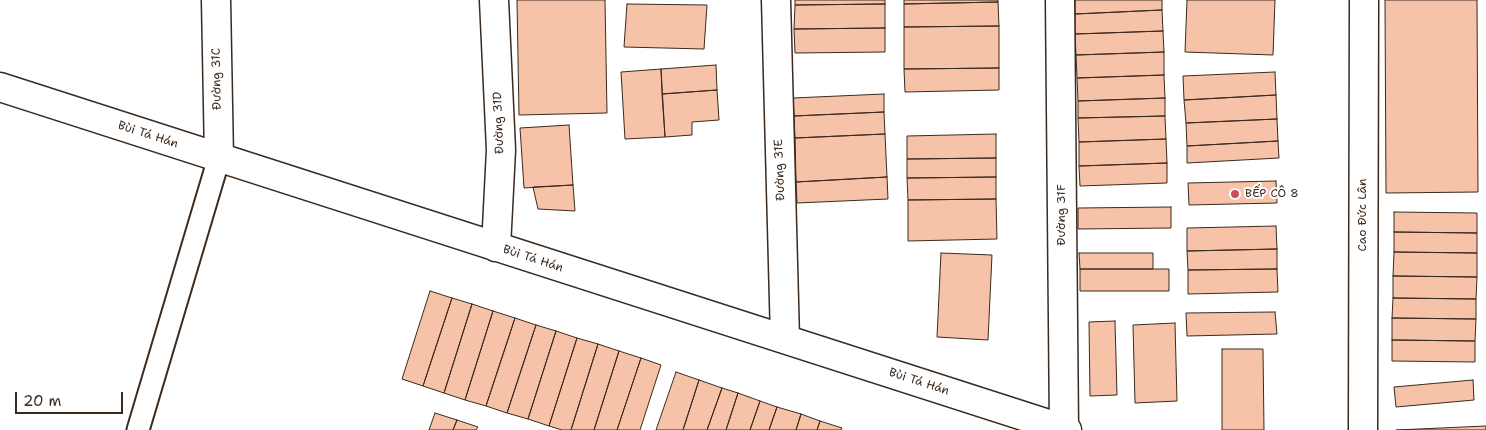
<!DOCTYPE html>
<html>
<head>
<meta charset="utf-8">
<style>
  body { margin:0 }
  #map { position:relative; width:1486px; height:430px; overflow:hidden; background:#fff; font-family:"Shantell Sans",sans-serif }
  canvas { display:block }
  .scale { position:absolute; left:15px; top:392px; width:108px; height:22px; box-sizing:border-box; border:2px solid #3b2a1e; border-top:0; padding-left:6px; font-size:15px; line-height:18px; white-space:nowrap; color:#3b2a1e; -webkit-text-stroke:4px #fff; paint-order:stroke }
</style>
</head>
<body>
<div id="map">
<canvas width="1486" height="430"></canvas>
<div class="scale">20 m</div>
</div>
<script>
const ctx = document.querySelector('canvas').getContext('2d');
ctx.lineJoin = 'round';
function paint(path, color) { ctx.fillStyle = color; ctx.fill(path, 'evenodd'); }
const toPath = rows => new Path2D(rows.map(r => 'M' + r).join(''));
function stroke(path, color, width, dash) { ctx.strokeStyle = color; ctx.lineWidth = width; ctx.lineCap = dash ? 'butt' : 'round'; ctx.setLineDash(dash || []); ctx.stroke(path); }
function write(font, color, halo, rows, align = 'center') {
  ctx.font = font + ' "Shantell Sans",sans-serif'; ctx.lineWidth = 4; ctx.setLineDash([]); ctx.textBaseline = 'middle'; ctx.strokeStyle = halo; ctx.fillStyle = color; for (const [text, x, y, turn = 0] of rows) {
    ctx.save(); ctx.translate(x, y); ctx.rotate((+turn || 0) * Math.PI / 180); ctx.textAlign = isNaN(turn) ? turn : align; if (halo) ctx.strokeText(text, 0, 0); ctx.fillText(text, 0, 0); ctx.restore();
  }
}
const building = toPath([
  [517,0,605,0,607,113,519,115,517,0],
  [795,0,885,0,885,4,795,5,795,0],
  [904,0,998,0,998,2,904,4,904,0],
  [1075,0,1162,0,1162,10,1075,14,1075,0],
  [1187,0,1275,0,1273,55,1185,52,1187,0],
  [1385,0,1477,0,1478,192,1386,193,1385,0],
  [998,2,999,26,904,27,904,4,998,2],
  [627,4,707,5,704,49,624,47,627,4],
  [885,4,885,28,794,29,795,5,885,4],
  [1162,10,1163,31,1075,34,1075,14,1162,10],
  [999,26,999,68,904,69,904,27,999,26],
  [885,28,885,52,795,53,794,29,885,28],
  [1163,31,1164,52,1076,55,1075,34,1163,31],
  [1164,52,1164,75,1077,78,1076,55,1164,52],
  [716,65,717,90,662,94,661,69,716,65],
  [999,68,999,90,905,92,904,69,999,68],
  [661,69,665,137,625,139,621,72,661,69],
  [1275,72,1276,95,1184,100,1183,76,1275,72],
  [1164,75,1165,98,1078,101,1077,78,1164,75],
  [717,90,719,120,692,122,692,135,665,137,662,94,717,90],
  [884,94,884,112,794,116,793,98,884,94],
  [1276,95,1277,119,1186,123,1184,100,1276,95],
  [1165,98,1165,116,1078,118,1078,101,1165,98],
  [884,112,885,134,795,138,794,116,884,112],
  [1165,116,1166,139,1079,142,1078,118,1165,116],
  [1277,119,1278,141,1187,146,1186,123,1277,119],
  [569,125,573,185,524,188,520,128,569,125],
  [885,134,887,177,796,182,795,138,885,134],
  [996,134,996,158,907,159,907,136,996,134],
  [1166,139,1167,163,1079,166,1079,142,1166,139],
  [1278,141,1279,158,1187,163,1187,146,1278,141],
  [996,158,996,177,907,178,907,159,996,158],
  [1167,163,1167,183,1080,186,1079,166,1167,163],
  [887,177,888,199,797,203,796,182,887,177],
  [996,177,996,199,908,200,907,178,996,177],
  [1276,181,1277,203,1189,205,1188,183,1276,181],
  [573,185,575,211,538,209,533,187,573,185],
  [996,199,997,239,908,241,908,200,996,199],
  [1171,207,1171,228,1078,229,1078,208,1171,207],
  [1394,212,1477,213,1477,233,1394,232,1394,212],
  [1276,226,1277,249,1187,251,1187,228,1276,226],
  [1394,232,1477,233,1477,253,1394,252,1394,232],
  [1277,249,1277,269,1188,270,1187,251,1277,249],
  [1394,252,1477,253,1477,277,1393,276,1394,252],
  [941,253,992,255,988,340,937,337,941,253],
  [1079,253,1153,253,1153,269,1080,269,1079,253],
  [1080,269,1169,269,1169,291,1080,291,1080,269],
  [1277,269,1278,292,1188,294,1188,270,1277,269],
  [1393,276,1477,277,1476,299,1393,298,1393,276],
  [430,291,452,298,423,386,402,379,430,291],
  [452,298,472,304,444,393,423,386,452,298],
  [1393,298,1476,299,1476,319,1392,318,1393,298],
  [472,304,493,311,465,400,444,393,472,304],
  [493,311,515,318,486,406,465,400,493,311],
  [1275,312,1277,334,1187,336,1186,313,1275,312],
  [515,318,536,325,507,413,486,406,515,318],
  [1392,318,1476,319,1475,341,1392,340,1392,318],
  [1115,321,1117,395,1090,396,1089,322,1115,321],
  [1175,323,1177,401,1135,403,1133,325,1175,323],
  [536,325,556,331,528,419,507,413,536,325],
  [556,331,577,338,549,426,528,419,556,331],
  [577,338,598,344,571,430,562,430,549,426,577,338],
  [1392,340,1475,341,1475,362,1392,361,1392,340],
  [598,344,619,351,594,430,571,430,598,344],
  [1222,349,1263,349,1264,430,1222,430,1222,349],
  [619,351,641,358,617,430,594,430,619,351],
  [641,358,661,365,640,430,617,430,641,358],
  [676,372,699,380,683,430,656,430,676,372],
  [699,380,722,388,707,430,683,430,699,380],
  [1473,380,1474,400,1396,407,1394,387,1473,380],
  [722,388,738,393,726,430,707,430,722,388],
  [738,393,760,401,750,430,726,430,738,393],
  [760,401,777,407,769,430,750,430,760,401],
  [777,407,801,414,796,430,769,430,777,407],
  [435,413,457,420,453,430,429,430,435,413],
  [801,414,820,421,817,430,796,430,801,414],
  [457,420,478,427,476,430,453,430,457,420],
  [820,421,842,428,841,430,817,430,820,421],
  [1486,426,1486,430,1396,430,1486,426]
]);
paint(building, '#f6c2a8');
stroke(building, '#3b2a1e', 1);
const lane = toPath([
  [138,430,219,158]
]);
const street = toPath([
  [216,0,219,158],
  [494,0,501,150,496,247],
  [776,0,785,339],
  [1060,0,1064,429],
  [0,87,1067,430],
  [1363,430,1364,0]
]);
stroke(lane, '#3b2a1e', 25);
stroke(street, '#3b2a1e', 31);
stroke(lane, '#fff', 21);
stroke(street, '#fff', 28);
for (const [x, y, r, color] of [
  [1235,194,5,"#d1495b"]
]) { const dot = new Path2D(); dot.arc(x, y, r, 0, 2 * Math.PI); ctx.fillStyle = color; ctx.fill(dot); stroke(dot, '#fff', 2); }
write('12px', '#3b2a1e', '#fff', [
  ["Đường 31C",217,79,-91],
  ["Đường 31D",499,123,-92],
  ["Bùi Tá Hán",148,135,18],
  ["Đường 31E",780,170,-92],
  ["Đường 31F",1062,215,-90],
  ["Cao Đức Lân",1363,215,-90],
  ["Bùi Tá Hán",533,259,18],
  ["Bùi Tá Hán",919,382,18]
]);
write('12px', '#3b2a1e', '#fff', [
  ["BẾP CÔ 8",1245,194]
], 'left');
</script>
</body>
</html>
